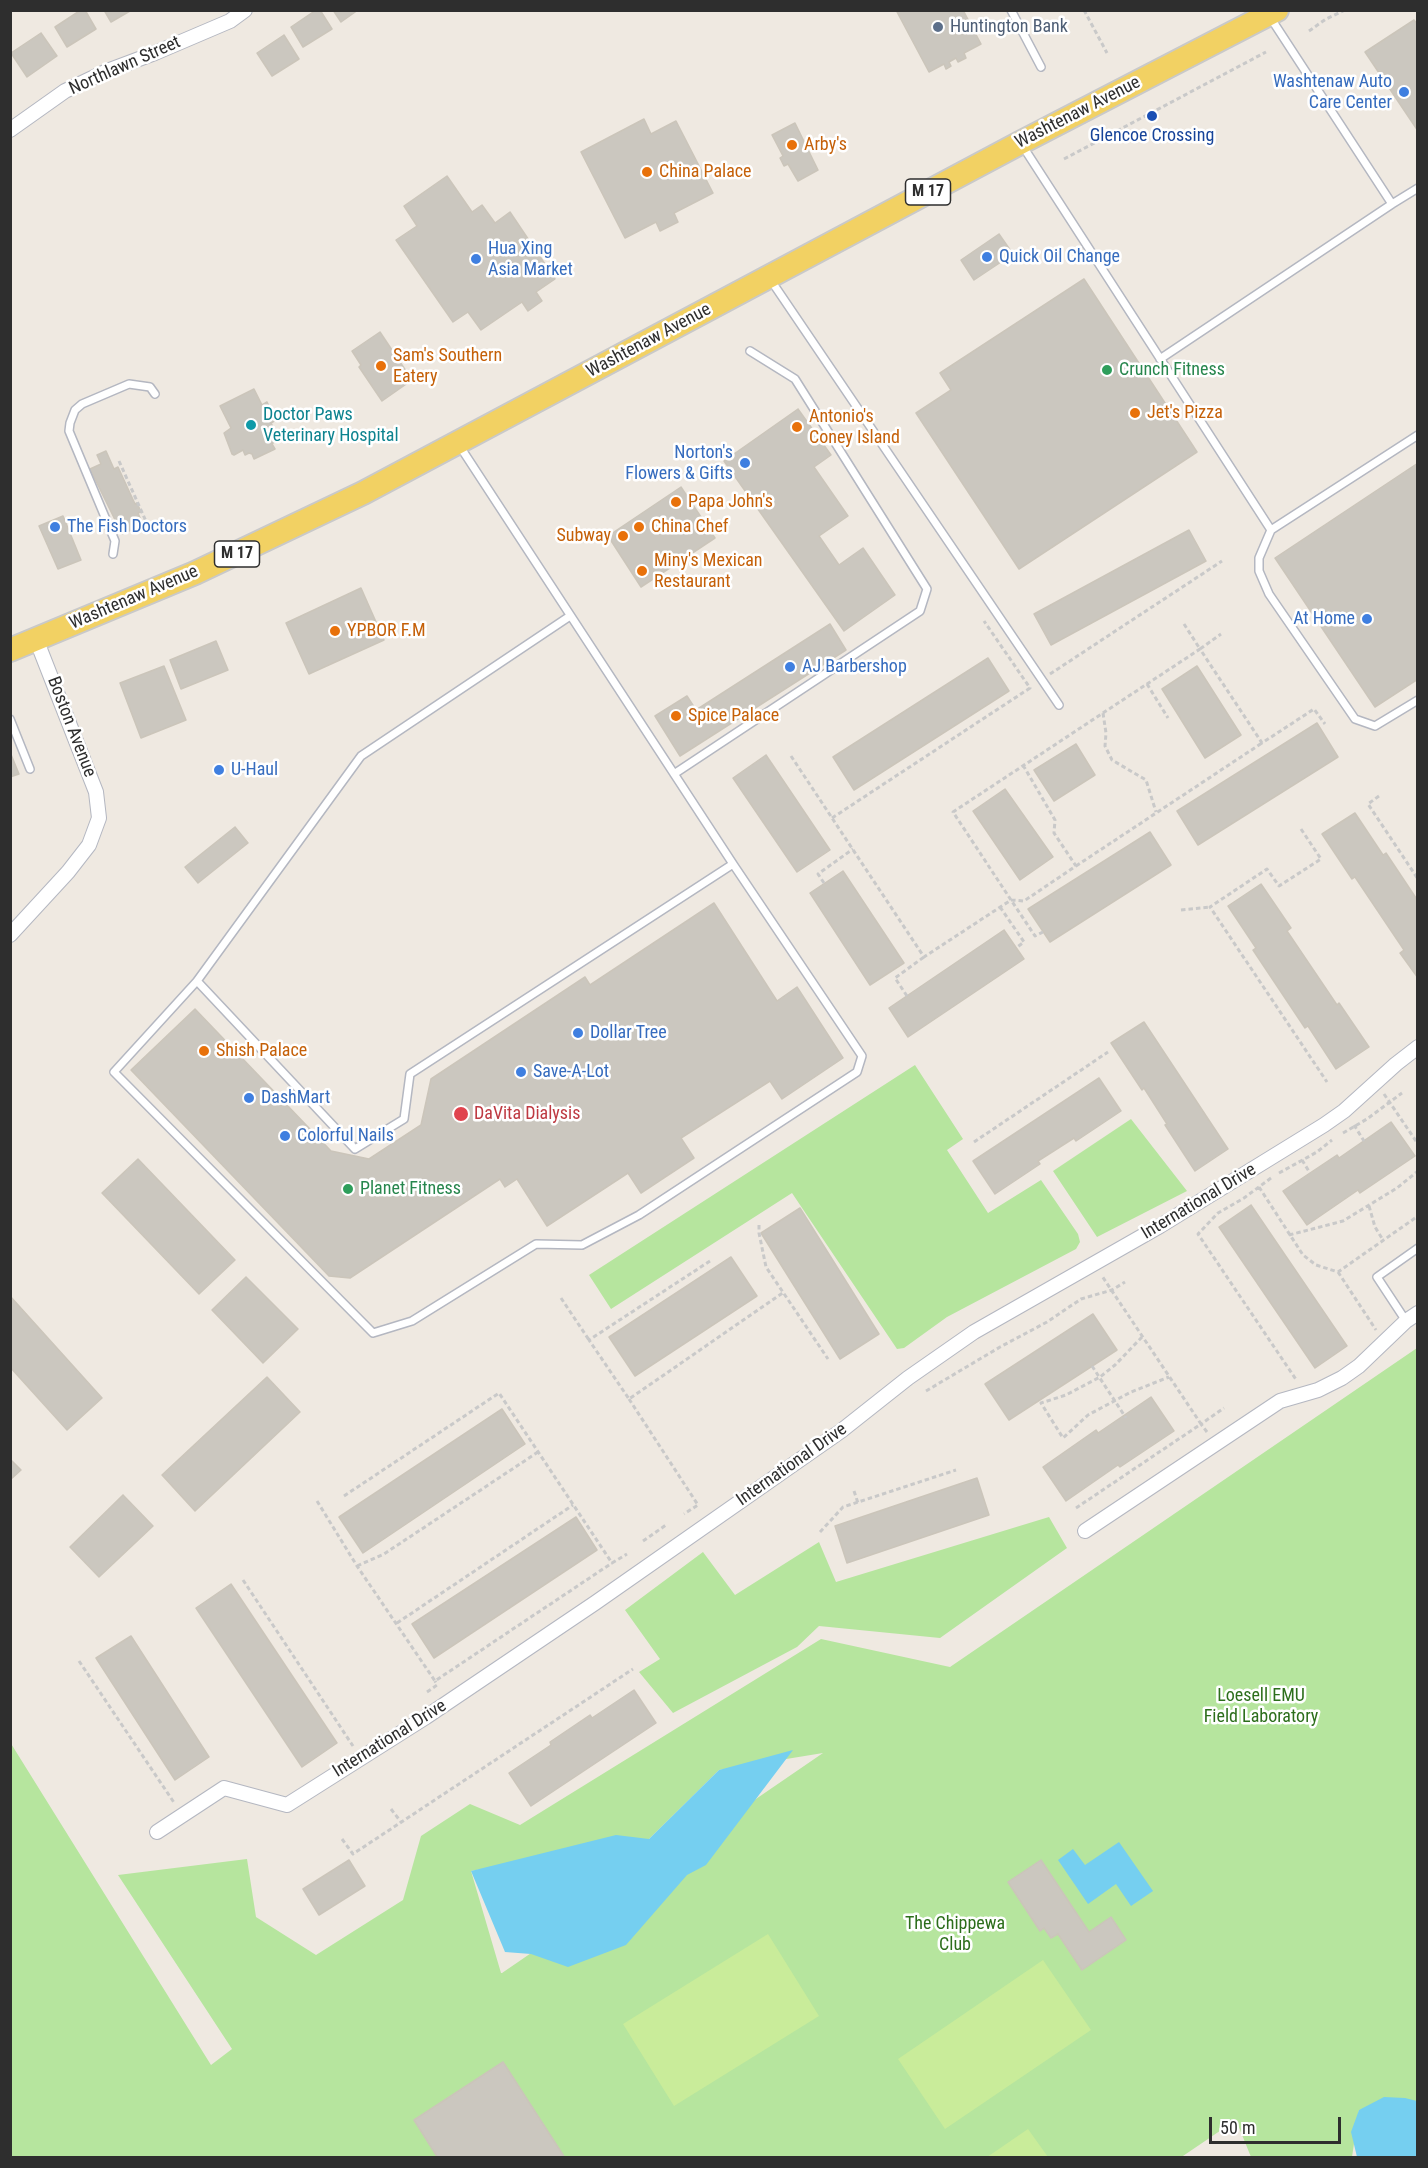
<!DOCTYPE html>
<html>
<head>
<meta charset="utf-8">
<style>
  body { margin:0 }
  #map { position:relative; width:1428px; height:2168px; overflow:hidden; background:#efe9e1; font-family:"Roboto Condensed",sans-serif }
  canvas { display:block }
  .frame { position:absolute; inset:0; border:12px solid #2e2e2e; pointer-events:none }
  .scale { position:absolute; left:1209px; top:2117px; width:132px; height:27px; box-sizing:border-box; border:3px solid #2e2e2e; border-top:0; padding-left:8px; font-size:18px; line-height:21px; white-space:nowrap; color:#2e2e2e; -webkit-text-stroke:4px #fff; paint-order:stroke }
</style>
</head>
<body>
<div id="map">
<canvas width="1428" height="2168"></canvas>
<div class="frame"></div>
<div class="scale">50 m</div>
</div>
<script>
const ctx = document.querySelector('canvas').getContext('2d');
ctx.lineJoin = 'round';
function fillPath(path, color) {
  ctx.fillStyle = color;
  ctx.fill(path, 'evenodd');
}
function poly(rows) {
  const path = new Path2D();
  for (const r of rows) {
    path.moveTo(r[0], r[1]);
    for (let i = 2; i < r.length; i += 2) path.lineTo(r[i], r[i + 1]);
  }
  return path;
}
function trace(path, color, width, dash) {
  ctx.strokeStyle = color;
  ctx.lineWidth = width;
  ctx.lineCap = dash ? 'butt' : 'round';
  ctx.setLineDash(dash || []);
  ctx.stroke(path);
}
function write(font, color, halo, rows, align = 'center') {
  ctx.font = font + ' "Roboto Condensed",sans-serif';
  ctx.lineWidth = 5;
  ctx.setLineDash([]);
  ctx.textBaseline = 'middle';
  ctx.strokeStyle = halo;
  ctx.fillStyle = color;
  for (const [text, x, y, turn = 0] of rows) {
    ctx.save();
    ctx.translate(x, y);
    ctx.rotate((+turn || 0) * Math.PI / 180);
    ctx.textAlign = isNaN(turn) ? turn : align;
    if (halo) ctx.strokeText(text, 0, 0);
    ctx.fillText(text, 0, 0);
    ctx.restore();
  }
}
const green = poly([
  [915,1065,963,1139,947,1150,988,1213,1041,1180,1078,1234,1080,1242,1076,1249,947,1317,904,1348,897,1349,792,1193,611,1309,589,1275],
  [1131,1119,1187,1191,1097,1237,1053,1171],
  [1417,1348,1417,2104,1359,2110,1352,2157,1251,2157,1236,2120,1180,2158,11,2157,10,1742,211,2065,232,2049,118,1875,247,1859,256,1917,316,1955,403,1900,421,1836,470,1804,520,1825,821,1639,950,1667],
  [823,1753,502,1973,501,1973,471,1871,649,1839,719,1770],
  [1049,1517,1067,1548,940,1638,819,1626,797,1647,673,1713,639,1672,660,1659,625,1610,703,1552,735,1595,819,1542,836,1582]
]);
const pitch = poly([
  [768,1934,819,2016,674,2106,623,2024],
  [1043,1960,1091,2030,945,2129,898,2059],
  [1028,2129,1048,2157,987,2157,993,2153]
]);
const water = poly([
  [793,1750,706,1865,687,1875,626,1945,568,1967,531,1954,505,1952,471,1871,616,1835,649,1839,719,1770],
  [1119,1842,1153,1891,1131,1906,1116,1884,1088,1904,1058,1860,1073,1849,1085,1865],
  [1384,2097,1405,2098,1417,2101,1417,2157,1357,2157,1351,2132,1359,2110]
]);
const building = poly([
  [81,10,85,10,96,29,67,47,55,27,81,10],
  [104,10,129,10,130,11,111,22,104,10],
  [316,10,320,10,332,29,303,47,291,27,316,10],
  [333,10,358,10,341,22,333,10],
  [896,10,963,10,981,44,964,53,966,58,958,62,956,58,949,62,951,66,946,69,944,64,929,72,896,10],
  [1414,20,1418,25,1418,131,1365,52,1414,20],
  [41,33,57,56,27,77,11,53,41,33],
  [284,35,299,59,272,76,257,53,284,35],
  [644,119,651,134,676,121,713,193,674,213,678,222,660,231,656,222,625,238,581,152,644,119],
  [795,123,818,170,798,181,788,164,784,166,780,158,783,156,772,135,795,123],
  [447,176,472,212,482,205,495,223,510,212,555,279,536,292,542,301,528,311,522,302,481,330,468,312,453,322,396,240,417,226,404,206,447,176],
  [999,234,1013,254,974,280,961,260,999,234],
  [1084,279,1197,452,1019,569,916,413,951,390,940,373,1084,279],
  [380,332,412,380,382,401,359,367,361,365,352,351,380,332],
  [254,389,262,405,267,402,276,420,271,423,279,438,272,444,275,449,254,459,252,454,249,453,245,455,243,450,234,455,232,454,224,433,231,428,220,406,254,389],
  [798,409,831,455,814,467,848,516,819,536,839,565,863,548,895,595,844,631,724,461,798,409],
  [106,451,114,469,118,467,135,504,137,503,141,512,138,513,143,525,122,534,90,469,101,464,97,455,106,451],
  [1418,463,1418,679,1375,707,1275,558,1418,463],
  [681,487,715,538,641,587,608,536,681,487],
  [63,516,81,560,58,569,39,526,63,516],
  [1189,530,1206,561,1051,645,1034,614,1189,530],
  [361,588,384,640,309,674,286,623,361,588],
  [830,624,846,650,680,756,655,716,687,696,696,710,830,624],
  [216,641,228,670,181,689,170,660,216,641],
  [988,658,1009,691,854,790,833,757,988,658],
  [164,666,186,720,141,738,120,683,164,666],
  [1197,666,1241,735,1205,758,1162,689,1197,666],
  [1317,723,1338,757,1198,845,1177,811,1317,723],
  [1076,744,1095,775,1054,801,1034,770,1076,744],
  [10,752,19,774,10,777,10,752],
  [766,755,830,850,797,872,733,778,766,755],
  [1005,789,1053,857,1020,880,973,811,1005,789],
  [1355,813,1383,855,1386,853,1418,901,1418,978,1400,953,1404,950,1355,877,1352,879,1322,834,1355,813],
  [235,827,248,843,198,883,185,867,235,827],
  [1150,832,1171,865,1050,942,1028,909,1150,832],
  [843,871,904,963,870,985,810,893,843,871],
  [1261,884,1291,928,1287,931,1337,1005,1339,1003,1369,1047,1336,1069,1308,1026,1305,1028,1253,950,1256,948,1228,906,1261,884],
  [714,903,777,1001,797,987,843,1058,782,1099,770,1081,681,1138,694,1158,641,1193,628,1173,547,1226,517,1179,505,1187,500,1179,350,1278,329,1276,131,1070,195,1009,331,1151,369,1159,421,1125,431,1079,585,977,590,985,714,903],
  [1004,930,1024,959,908,1037,889,1008,1004,930],
  [1144,1022,1228,1149,1195,1171,1165,1125,1167,1124,1144,1088,1142,1090,1111,1043,1144,1022],
  [1099,1078,1121,1111,1076,1141,1074,1138,1038,1161,1040,1164,995,1194,973,1161,1099,1078],
  [1391,1122,1415,1156,1360,1193,1358,1190,1307,1225,1283,1191,1337,1155,1339,1158,1391,1122],
  [138,1159,235,1260,199,1294,102,1193,138,1159],
  [1251,1205,1347,1346,1315,1368,1219,1227,1251,1205],
  [800,1208,879,1334,840,1359,761,1233,800,1208],
  [731,1257,757,1296,635,1376,609,1337,731,1257],
  [246,1277,298,1329,263,1363,212,1310,246,1277],
  [10,1296,102,1398,67,1430,10,1367,10,1296],
  [1093,1314,1117,1350,1009,1420,985,1384,1093,1314],
  [267,1377,300,1412,195,1511,162,1475,267,1377],
  [1151,1397,1174,1431,1120,1467,1118,1465,1066,1501,1043,1467,1096,1430,1098,1433,1151,1397],
  [502,1409,525,1444,363,1553,339,1517,502,1409],
  [10,1459,21,1470,10,1480,10,1459],
  [977,1478,989,1515,847,1563,835,1526,977,1478],
  [123,1495,153,1526,99,1577,70,1547,123,1495],
  [576,1517,597,1550,434,1658,412,1624,576,1517],
  [231,1584,337,1743,302,1767,196,1608,231,1584],
  [131,1636,209,1757,175,1780,96,1658,131,1636],
  [634,1690,656,1723,531,1806,509,1773,551,1745,550,1742,590,1715,592,1718,634,1690],
  [349,1860,365,1886,319,1915,303,1889,349,1860],
  [1041,1860,1089,1932,1111,1917,1126,1940,1082,1970,1058,1934,1051,1938,1044,1928,1040,1931,1008,1882,1041,1860],
  [503,2062,565,2158,438,2158,414,2120,503,2062]
]);
const path = poly([
  [1084,10,1107,53],
  [1309,31,1326,19,1345,10],
  [1064,159,1266,52],
  [119,461,149,528,165,521],
  [1184,624,1200,649,1221,634],
  [1050,674,1222,561],
  [1147,684,1168,718],
  [1103,713,1106,733,1105,746,1112,760,1146,780,1156,812],
  [791,756,924,957,1011,900,953,812,1200,649,1262,743,1314,709,1325,724],
  [1023,765,1055,820,1054,833,1076,866,1024,901,1011,900,1035,936,1043,932],
  [1379,796,1368,804,1418,879],
  [832,818,1030,688,984,621],
  [1301,829,1321,859,1279,886,1267,869,1210,907,1327,1082],
  [1076,866,1262,743],
  [824,883,818,874,853,849],
  [1000,907,1024,942,1016,948],
  [1181,910,1210,907],
  [907,996,895,978,924,957],
  [1384,1094,1418,1144],
  [1354,1125,1364,1141],
  [1343,1133,1367,1119,1402,1093],
  [974,1142,1108,1052],
  [1302,1160,1310,1173],
  [1279,1173,1317,1152,1332,1140],
  [1271,1178,1244,1198,1218,1213,1198,1234,1297,1381],
  [1259,1187,1303,1255,1316,1265,1338,1272,1418,1216],
  [1369,1206,1375,1227,1383,1240],
  [759,1225,759,1233,766,1267,828,1359],
  [1289,1235,1343,1221,1397,1188,1418,1171],
  [710,1261,589,1340,629,1399,784,1292],
  [1338,1272,1376,1330],
  [561,1298,589,1340],
  [1142,1337,1115,1365,1100,1377,1066,1395,1041,1403,1063,1438,1088,1415,1131,1392,1169,1377],
  [1092,1366,1126,1418],
  [926,1391,1000,1347,1047,1322,1081,1299,1112,1290,1125,1282],
  [629,1399,698,1505,684,1514],
  [1207,1432,1201,1424,1224,1408],
  [854,1491,858,1503],
  [344,1496,499,1393,612,1563,627,1554],
  [317,1501,357,1566,435,1681,612,1563],
  [1076,1508,1201,1424,1102,1276],
  [820,1532,843,1507,956,1470],
  [643,1541,666,1525],
  [357,1566,384,1554,538,1452],
  [243,1580,353,1746],
  [397,1623,573,1505],
  [79,1661,175,1804],
  [427,1692,437,1685,435,1681],
  [391,1809,401,1822],
  [342,1839,353,1854,633,1669]
]);
const service = poly([
  [1011,10,1041,67],
  [1270,17,1392,204,1418,188],
  [1022,145,1271,530,1418,435],
  [770,279,1059,705],
  [1160,359,1392,204],
  [459,445,733,864,410,1074,404,1119,355,1149,197,981,361,756,570,616],
  [1271,530,1259,558,1259,571,1269,594,1355,719,1375,726,1418,700],
  [113,554,115,541,69,431,70,423,75,410,82,404,129,384,150,387,155,394],
  [10,719,30,769],
  [674,774,920,611,927,589,795,379,750,351],
  [197,981,114,1072,373,1333,412,1321,536,1244,582,1245,639,1215,857,1072,862,1056,733,864],
  [1406,1321,1377,1277,1418,1248]
]);
const minor = poly([
  [10,130,65,91,107,71,155,53,230,21,245,10],
  [10,935,68,872,89,845,99,818,96,792,36,639],
  [1085,1531,1280,1401,1318,1390,1342,1378,1359,1366,1406,1321,1418,1313],
  [157,1832,224,1788,287,1805,426,1717,595,1603,841,1431,908,1378,974,1332,1160,1226,1324,1125,1344,1111,1396,1064,1418,1047]
]);
const primary = poly([
  [10,650,195,573,363,493,1020,143,1277,10]
]);
const markers = [
  [938,27,6,"#5c6f8a"],
  [1404,92,6,"#3f7fe0"],
  [1152,116,6,"#1a4fb4"],
  [792,145,6,"#e8710a"],
  [647,172,6,"#e8710a"],
  [987,257,6,"#3f7fe0"],
  [476,259,6,"#3f7fe0"],
  [381,366,6,"#e8710a"],
  [1107,370,6,"#2e9e5b"],
  [1135,413,6,"#e8710a"],
  [251,425,6,"#0f9aa8"],
  [797,427,6,"#e8710a"],
  [745,463,6,"#3f7fe0"],
  [676,502,6,"#e8710a"],
  [55,527,6,"#3f7fe0"],
  [639,527,6,"#e8710a"],
  [623,536,6,"#e8710a"],
  [642,571,6,"#e8710a"],
  [1367,619,6,"#3f7fe0"],
  [335,631,6,"#e8710a"],
  [790,667,6,"#3f7fe0"],
  [676,716,6,"#e8710a"],
  [219,770,6,"#3f7fe0"],
  [578,1033,6,"#3f7fe0"],
  [204,1051,6,"#e8710a"],
  [521,1072,6,"#3f7fe0"],
  [249,1098,6,"#3f7fe0"],
  [461,1114,8,"#e0444e"],
  [285,1136,6,"#3f7fe0"],
  [348,1189,6,"#2e9e5b"]
];
const shields = [
  [928,192,45],
  [237,554,45]
];
const shieldNames = [
  ["M 17",928,192],
  ["M 17",237,554]
];
const serviceNames = [
  ["Huntington Bank",950,27]
];
const streetNames = [
  ["Northlawn Street",125,66,-24],
  ["Washtenaw Avenue",1078,113,-27],
  ["Washtenaw Avenue",649,341,-28],
  ["Washtenaw Avenue",134,598,-23],
  ["Boston Avenue",71,727,69],
  ["International Drive",1199,1202,-31],
  ["International Drive",792,1465,-35],
  ["International Drive",390,1739,-32]
];
const shopNames = [
  ["Washtenaw Auto",1392,82,"right"],
  ["Care Center",1392,103,"right"],
  ["Hua Xing",488,249],
  ["Asia Market",488,270],
  ["Quick Oil Change",999,257],
  ["Norton's",733,453,"right"],
  ["Flowers & Gifts",733,474,"right"],
  ["The Fish Doctors",67,527],
  ["At Home",1355,619,"right"],
  ["AJ Barbershop",802,667],
  ["U-Haul",231,770],
  ["Dollar Tree",590,1033],
  ["Save-A-Lot",533,1072],
  ["DashMart",261,1098],
  ["Colorful Nails",297,1136]
];
const transitNames = [
  ["Glencoe Crossing",1152,136]
];
const foodNames = [
  ["Arby's",804,145],
  ["China Palace",659,172],
  ["Sam's Southern",393,356],
  ["Eatery",393,377],
  ["Jet's Pizza",1147,413],
  ["Antonio's",809,417],
  ["Coney Island",809,438],
  ["Papa John's",688,502],
  ["China Chef",651,527],
  ["Subway",611,536,"right"],
  ["Miny's Mexican",654,561],
  ["Restaurant",654,582],
  ["YPBOR F.M",347,631],
  ["Spice Palace",688,716],
  ["Shish Palace",216,1051]
];
const leisureNames = [
  ["Crunch Fitness",1119,370],
  ["Planet Fitness",360,1189]
];
const cultureNames = [
  ["Doctor Paws",263,415],
  ["Veterinary Hospital",263,436]
];
const healthNames = [
  ["DaVita Dialysis",474,1114]
];
const parkNames = [
  ["Loesell EMU",1261,1696],
  ["Field Laboratory",1261,1717],
  ["The Chippewa",955,1924],
  ["Club",955,1945]
];
fillPath(green, '#b6e59e');
fillPath(pitch, '#c9ec9a');
fillPath(water, '#75cff0');
fillPath(building, '#cbc7bf');
trace(building, '#cbc5ba', 1.5);
trace(service, '#b4b7c1', 10);
trace(minor, '#b4b7c1', 16);
trace(primary, '#c9c9c9', 26);
trace(path, '#c9c9c9', 3, [4.5, 3]);
trace(service, '#fff', 7);
trace(minor, '#fff', 14);
trace(primary, '#f2d163', 22);
for (const [x, y, r, color] of markers) {
  const dot = new Path2D();
  dot.arc(x, y, r, 0, 2 * Math.PI);
  ctx.fillStyle = color;
  ctx.fill(dot);
  trace(dot, '#fff', 2);
}
for (const [x, y, w] of shields) {
  const box = new Path2D();
  box.roundRect(x - w / 2, y - 13, w, 26, 4.5);
  ctx.fillStyle = '#fff';
  ctx.fill(box);
  trace(box, '#2e2e2e', 1.5);
}
write('bold 16px', '#2e2e2e', null, shieldNames);
write('18px', '#4e5e75', '#fff', serviceNames, 'left');
write('18px', '#2e2e2e', '#fff', streetNames);
write('18px', '#366cbe', '#fff', shopNames, 'left');
write('18px', '#164399', '#fff', transitNames);
write('18px', '#c56008', '#fff', foodNames, 'left');
write('18px', '#27864d', '#fff', leisureNames, 'left');
write('18px', '#0d838f', '#fff', cultureNames, 'left');
write('18px', '#be3a42', '#fff', healthNames, 'left');
write('18px', '#2c6e1b', '#fff', parkNames);
</script>
</body>
</html>
